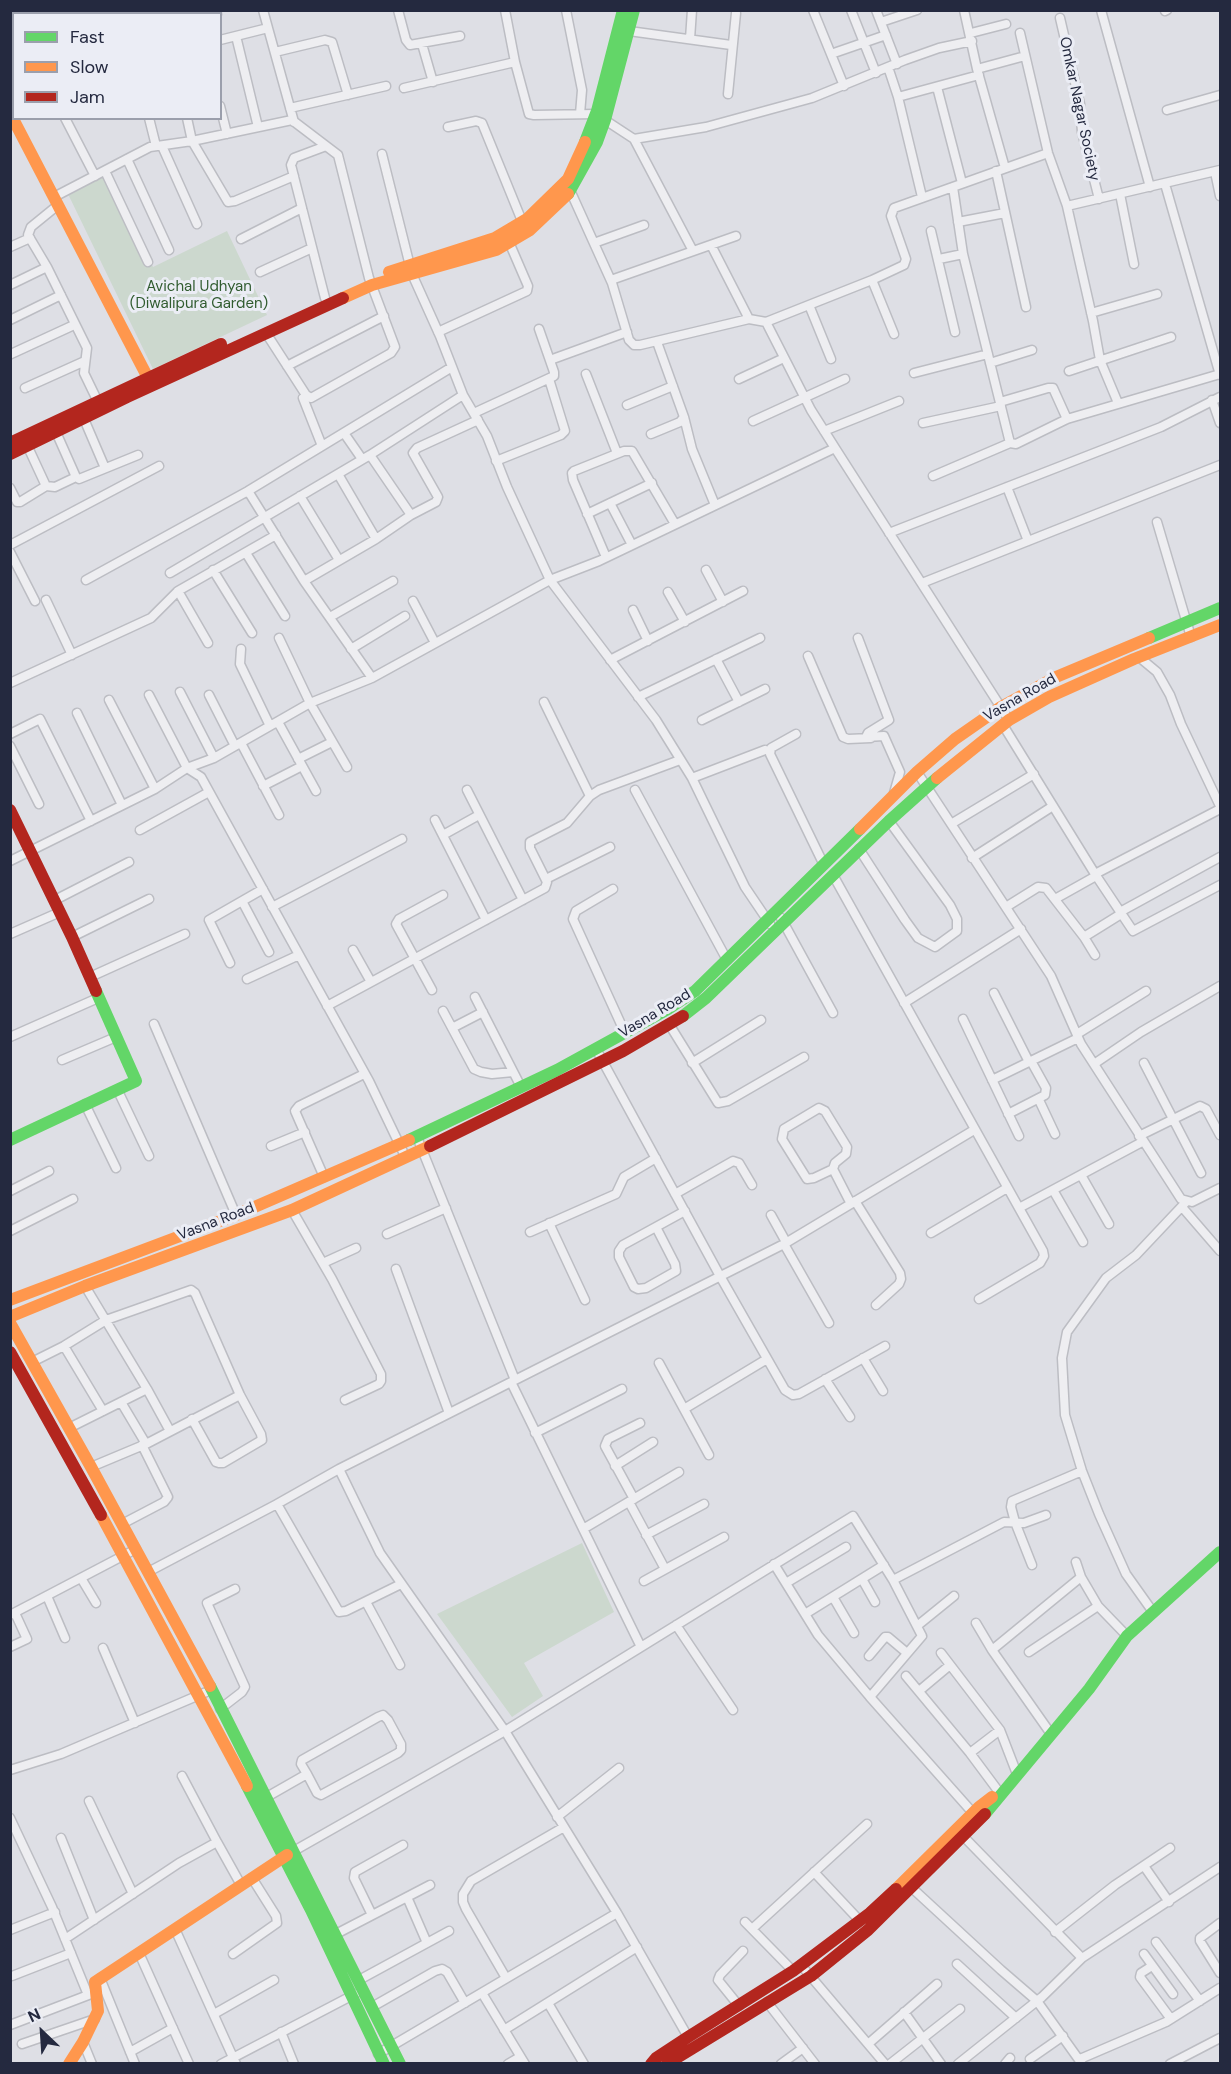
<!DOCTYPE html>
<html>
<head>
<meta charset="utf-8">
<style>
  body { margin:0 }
  #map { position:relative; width:1231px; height:2074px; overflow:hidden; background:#dedfe5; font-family:"DM Sans",sans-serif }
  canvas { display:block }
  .frame { position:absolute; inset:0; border:12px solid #24293f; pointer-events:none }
  .legend { position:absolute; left:12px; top:12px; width:210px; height:108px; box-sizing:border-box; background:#ebedf5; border:2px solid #9b9fac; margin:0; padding:8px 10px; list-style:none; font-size:18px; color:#24293f }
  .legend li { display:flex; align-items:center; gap:12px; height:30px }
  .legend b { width:30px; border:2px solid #9b9fac }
  .north { position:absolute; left:12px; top:2002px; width:60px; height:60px; -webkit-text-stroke:4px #ebedf5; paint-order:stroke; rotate:335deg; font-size:16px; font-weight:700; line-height:24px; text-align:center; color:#24293f }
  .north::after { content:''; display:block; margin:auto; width:21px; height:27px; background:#24293f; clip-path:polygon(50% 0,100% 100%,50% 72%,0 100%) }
</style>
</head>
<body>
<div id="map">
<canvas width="1231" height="2074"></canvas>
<div class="frame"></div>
<ul class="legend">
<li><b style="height:8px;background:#63d668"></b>Fast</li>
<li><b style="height:8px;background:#ff974d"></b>Slow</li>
<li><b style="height:8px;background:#b3261e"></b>Jam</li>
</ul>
<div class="north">N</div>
</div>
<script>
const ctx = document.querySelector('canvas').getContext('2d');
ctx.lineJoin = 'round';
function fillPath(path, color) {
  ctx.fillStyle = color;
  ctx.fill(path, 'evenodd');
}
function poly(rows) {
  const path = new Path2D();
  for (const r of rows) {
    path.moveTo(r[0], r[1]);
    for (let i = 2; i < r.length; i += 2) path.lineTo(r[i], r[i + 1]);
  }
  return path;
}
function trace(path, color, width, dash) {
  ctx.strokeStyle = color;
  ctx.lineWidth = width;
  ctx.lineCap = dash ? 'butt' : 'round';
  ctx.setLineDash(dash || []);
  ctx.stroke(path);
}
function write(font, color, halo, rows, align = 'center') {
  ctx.font = font + ' "DM Sans",sans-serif';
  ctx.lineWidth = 6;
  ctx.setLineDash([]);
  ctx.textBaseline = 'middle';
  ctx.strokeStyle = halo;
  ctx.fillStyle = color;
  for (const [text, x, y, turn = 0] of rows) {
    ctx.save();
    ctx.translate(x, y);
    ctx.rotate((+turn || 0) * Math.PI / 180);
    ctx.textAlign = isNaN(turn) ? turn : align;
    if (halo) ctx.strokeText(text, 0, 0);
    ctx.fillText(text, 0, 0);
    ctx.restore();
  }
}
const green = poly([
  [108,175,153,267,227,231,267,315,153,369,68,194],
  [582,1543,614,1612,524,1663,543,1696,512,1717,437,1614]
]);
const street = poly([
  [177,10,178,14],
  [216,10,217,14],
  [263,10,294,122],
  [398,10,406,40,410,45,460,36],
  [505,10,515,62,529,114,534,115,596,114],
  [566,10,582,90,580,114],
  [813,10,844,86],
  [851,10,876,73],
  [876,10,897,64],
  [964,10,977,69,1005,168],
  [1101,10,1150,187],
  [1165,11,1167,10],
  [10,15,19,10],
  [1060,18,1080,104,1082,132,1099,199],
  [881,22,917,10],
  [629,31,731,45],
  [971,33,1006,24],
  [1020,33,1048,153,1067,206,1220,170],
  [236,36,258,127],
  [690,39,692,10],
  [220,40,268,28],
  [422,44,433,82],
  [275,52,325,40,332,42,348,95],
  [831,54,886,35],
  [888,67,898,97,922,197],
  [977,69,1025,56],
  [937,87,962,183],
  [404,88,515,62],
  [728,94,736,13],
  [898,97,979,75],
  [220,106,227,134],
  [290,108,386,86],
  [1167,110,1220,95],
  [65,118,95,176],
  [149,118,156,146],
  [187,118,192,141,228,202,235,201,294,176],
  [605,120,634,139,706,127,812,98,905,60,939,48,972,41],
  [448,127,476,121,482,123,524,226],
  [634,139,693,251],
  [162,146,197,224],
  [382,154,412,274,440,336,463,395,487,436,507,487,550,580,656,720,692,778,745,887,770,924],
  [127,159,169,250],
  [105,171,148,262],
  [996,171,1026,307],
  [1215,172,1220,196],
  [1165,184,1220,375],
  [953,187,963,254,1010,443,1016,444,1067,419,1220,374],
  [569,188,612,283,629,340,634,345,640,345,749,319,766,322,811,410,835,448],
  [1120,194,1134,264],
  [54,197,150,147,192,141,292,120,338,155,369,278,395,347,391,353,311,398,306,395,266,333],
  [58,205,31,227,28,235,47,267,87,348,84,373,100,406],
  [1067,206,1093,321,1100,360,1118,403],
  [958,222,1005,213],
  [931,231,955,332],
  [241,239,302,208],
  [594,243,644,225],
  [711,245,749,319],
  [10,247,30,238],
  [939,259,963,254],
  [260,272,312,248],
  [611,280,736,236],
  [872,280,894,334],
  [10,285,47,267],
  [325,298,291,165,294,158,326,146],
  [809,305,831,359],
  [1091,313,1157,294],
  [10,320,61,295],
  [766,322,872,280,904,265,906,259,891,216,894,208,1048,153],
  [438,332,527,291,528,286,509,242],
  [11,354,74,325],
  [550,360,627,332],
  [990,363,1032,350],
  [287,366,384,316],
  [1069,371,1171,337],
  [914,373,988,354],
  [586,374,617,453],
  [739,379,784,358],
  [25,388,85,361],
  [303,398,322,446],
  [1212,400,1220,423],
  [1000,402,1048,388,1053,388,1067,419],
  [627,405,673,386],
  [474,413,554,376,554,372,539,329],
  [684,417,692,449,715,505],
  [84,419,105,468],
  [753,421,845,379],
  [923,423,1001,406],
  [824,431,899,401],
  [344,433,362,459],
  [651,434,680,422,684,417,657,342],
  [27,445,46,486],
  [370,455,411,515],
  [496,461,561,435,565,431,549,379],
  [338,474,376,539],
  [933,476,1010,443],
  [76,477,79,479,138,455],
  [1007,487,1028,541],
  [10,488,17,502,20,502,46,486,55,487,76,477,56,432],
  [248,491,304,581,372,678],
  [300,496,339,560],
  [610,503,632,545],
  [587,514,652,483],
  [1157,522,1191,637],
  [889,533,1161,427,1220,397],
  [10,545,159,466],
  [10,552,35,601],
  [246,553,285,616],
  [606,557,573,480,572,473,574,471,624,451,632,451,675,524],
  [213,570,252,633],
  [706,570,723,602],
  [170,573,370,455,463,395],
  [86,580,248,491,452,367],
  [304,581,376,539,411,515,436,502,438,497,413,453,417,448,478,420],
  [922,583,1220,465],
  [178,591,208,643],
  [668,592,685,622],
  [46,600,72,655],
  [413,601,435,643],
  [633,610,648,641],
  [330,617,393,581],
  [279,638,310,703,347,767],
  [858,638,889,720,868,733,866,737,884,736,900,772,894,793],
  [241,649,240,664,270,726],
  [351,649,405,616],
  [808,656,843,737,848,739,871,738],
  [1139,657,1157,672,1170,695,1181,724,1220,806],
  [716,659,739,702],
  [610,660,743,591],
  [10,683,151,618,178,591,276,535],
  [180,692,214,758],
  [149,695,187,768,201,777,287,933,369,1081,405,1156],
  [209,695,235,746],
  [638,697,760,638],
  [109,700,155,789],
  [544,702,590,796],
  [77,713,122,805],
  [702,720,765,689],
  [278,722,316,791],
  [1003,725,1095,874,1133,931,1220,885],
  [10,734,40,719,91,821],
  [796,734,771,748,770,754,823,863],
  [241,743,279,815],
  [10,746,39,804],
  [298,759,332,742],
  [917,772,1051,976,1081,1044,1181,1199,1192,1202,1220,1188],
  [692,778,765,750],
  [263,786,302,766],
  [467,790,523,900],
  [635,790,727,960],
  [435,820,486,920],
  [951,824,1034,774],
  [140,830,209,792],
  [443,835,479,815],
  [859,849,905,920,918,938,935,947,957,931,957,919,950,905,889,821],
  [972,858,1053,806],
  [10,861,155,789,187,768,214,758,310,703,372,678,550,580,599,561,835,448,1009,720],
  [1095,874,1220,809],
  [833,875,1043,1251,1044,1256,1040,1263,979,1299],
  [546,879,610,847],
  [613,889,576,911,573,919,625,1033],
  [1055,899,1096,876],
  [55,900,129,862],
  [242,901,269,952],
  [272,907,402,839],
  [1006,907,1038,887,1046,888,1084,937,1095,955],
  [1120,912,1220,857],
  [781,918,833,1013],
  [10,934,60,912],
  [72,937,149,899],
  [1084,937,1121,914],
  [353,950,371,982],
  [230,963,209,920,263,889],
  [90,977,185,934],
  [247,979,299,955],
  [432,990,396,924,399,919,443,895],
  [994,993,1029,1062],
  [475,997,521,1087],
  [904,1003,1021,929],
  [327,1006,545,888,547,882,530,848,530,842,567,823,590,796,599,790,680,760],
  [443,1011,474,1069,481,1072,492,1074,513,1072],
  [963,1019,1019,1136],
  [154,1024,236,1215],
  [669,1024,718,1103,728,1101,804,1057],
  [452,1028,483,1012],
  [1077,1034,1146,991],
  [10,1037,98,998],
  [596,1049,720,1276,785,1390,793,1395,799,1394,885,1346],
  [62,1060,116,1037],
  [692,1063,761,1020],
  [1144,1063,1201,1173],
  [1094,1064,1141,1032,1220,986],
  [992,1080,1078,1038],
  [118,1091,149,1156],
  [1039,1100,1055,1134],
  [85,1104,116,1168],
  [1008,1114,1045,1095,1046,1088,1031,1061],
  [1139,1136,1200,1106,1206,1109,1220,1135],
  [417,1137,515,1380],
  [271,1146,305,1132],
  [833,1169,814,1178,807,1179,782,1139,784,1129,819,1108,825,1111,847,1147,846,1154,835,1163,833,1169,851,1204],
  [1081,1175,1109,1224],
  [324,1177,295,1111,299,1106,364,1074],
  [1053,1190,1083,1242],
  [10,1191,49,1171],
  [675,1194,733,1161,739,1163,752,1185],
  [855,1201,900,1273,901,1279,899,1284,876,1305],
  [1182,1207,1220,1251],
  [1019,1208,1142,1142],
  [292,1210,332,1279,381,1374,381,1381,379,1384,345,1400],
  [771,1215,786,1242],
  [549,1223,585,1300],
  [656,1227,675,1264,676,1271,646,1288,638,1289,634,1287,619,1257,619,1251,623,1245,685,1211],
  [10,1231,73,1199],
  [530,1232,616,1194,624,1177,656,1158],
  [931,1233,1007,1188],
  [387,1234,446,1208],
  [784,1244,829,1323],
  [323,1263,356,1248],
  [396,1269,449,1413],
  [85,1286,147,1389,170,1431],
  [64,1346,103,1411],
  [863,1358,883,1391],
  [32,1362,64,1346,106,1320,191,1290,195,1293,240,1395,261,1434,262,1440,223,1463,219,1463,216,1462,192,1419],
  [659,1363,709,1455],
  [825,1379,850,1417],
  [511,1382,641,1647],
  [121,1402,146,1444],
  [684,1409,767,1359],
  [69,1428,147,1389],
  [535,1433,622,1389],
  [615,1466,653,1442],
  [91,1467,146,1444,240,1395],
  [339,1469,380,1553,505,1731,617,1913,688,2037],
  [634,1499,605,1446,608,1439,640,1423],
  [629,1502,665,1569],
  [122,1524,164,1502,168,1497,142,1445],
  [583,1529,679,1472],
  [646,1535,704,1504],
  [1076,1562,1081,1577,1098,1606,1127,1636],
  [774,1564,818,1635,870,1697,973,1813],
  [1032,1565,1015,1522,1011,1507,1012,1501,1082,1471],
  [148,1572,277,1504],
  [81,1578,96,1603],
  [862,1579,875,1602],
  [893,1580,1004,1522,1024,1523,1046,1515],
  [644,1581,724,1537],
  [786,1583,846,1547],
  [401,1584,346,1611,339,1612,277,1504,339,1469,784,1244,974,1130],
  [47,1596,65,1638],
  [833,1597,854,1633],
  [366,1602,400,1665],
  [1153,1612,1126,1574,1099,1514,1082,1471,1065,1415,1062,1358,1067,1332,1106,1278,1136,1255,1186,1202],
  [805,1614,884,1565],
  [10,1615,136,1549],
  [976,1623,992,1650,1051,1734],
  [676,1625,733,1710],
  [917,1626,954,1596],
  [10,1647,27,1639,15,1613],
  [103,1648,135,1723],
  [992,1650,1081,1577],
  [1029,1652,1098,1606],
  [941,1653,1000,1730,1017,1774],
  [869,1656,885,1637,888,1637,907,1653],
  [906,1676,970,1753,999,1792],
  [919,1691,950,1665],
  [220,1709,242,1692,245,1687,207,1603,235,1589],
  [970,1753,1000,1730],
  [10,1770,61,1754,211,1690],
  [182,1776,217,1842],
  [265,1798,307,1774,301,1764,302,1760,378,1717,383,1715,388,1720,401,1744,401,1750,398,1753,321,1795,317,1793,307,1774],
  [89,1801,133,1894],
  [557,1817,619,1768],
  [10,1818,52,1907,88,1995],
  [963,1836,1082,1958],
  [61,1838,94,1920],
  [292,1852,505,1731,853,1516,893,1580,922,1636,870,1697],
  [1144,1866,1169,1902],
  [814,1872,860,1921],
  [912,1888,1001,1970,1037,2001,1082,2064],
  [407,1897,427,1943],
  [372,1915,354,1878,355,1872,403,1845],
  [745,1922,793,1971],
  [1220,1923,1200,1938,1200,1941,1220,1973],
  [175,1929,236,2064],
  [752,1929,867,1824],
  [10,1930,55,1912],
  [1055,1932,1115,1885,1170,1848],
  [336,1934,430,1885],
  [65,1939,179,1863,217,1842,241,1885],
  [1156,1942,1200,2001],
  [139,1953,189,2064],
  [233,1954,277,1923,276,1916,252,1878],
  [1144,1954,1173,1994],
  [957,1964,1016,2018],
  [801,1965,885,2064],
  [1152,1966,1141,1973,1140,1977,1171,2019],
  [12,1976,71,1953],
  [100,1978,135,2064],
  [506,1978,466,1909,463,1902,463,1894,471,1881,564,1827],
  [359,1980,449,1931],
  [482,1993,525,2064],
  [767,2002,815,2064],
  [548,2003,584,2064],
  [739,2006,718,1980,720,1975,743,1951],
  [372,2007,435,1971,442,1969,447,1972,465,2003],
  [904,2012,941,2064],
  [214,2014,274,1980],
  [10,2025,91,1994],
  [504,2030,637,1947],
  [281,2032,294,2064],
  [83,2042,92,2064],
  [22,2044,95,2019],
  [868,2044,937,1984],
  [130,2052,173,2028],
  [378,2054,617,1913],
  [1030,2059,1063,2036],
  [1080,2059,1166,2022,1220,1988],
  [221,2064,355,1994],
  [508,2064,520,2057],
  [781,2064,803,2048],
  [890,2064,960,2009],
  [958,2064,1042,1997,1082,1958,1220,1867],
  [1005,2064,1010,2058],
  [1170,2064,1220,2038]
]);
const fast = poly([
  [585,142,597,111,623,10],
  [568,194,597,142,605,120,634,10],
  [1149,638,1220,608],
  [683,1016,706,998,889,821,937,778],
  [10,1140,136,1081,96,991],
  [409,1140,557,1070,668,1009,695,991,860,829],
  [210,1686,400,2064],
  [247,1786,311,1910,384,2064],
  [985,1814,1089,1689,1127,1636,1220,1552]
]);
const slow = poly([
  [10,113,148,378],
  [389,272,495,238,527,219,568,179,585,142],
  [343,298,372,285,496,250,530,230,568,194],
  [937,778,1009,720,1049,697,1134,659,1220,625],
  [860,829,917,772,955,739,1001,707,1056,677,1149,638],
  [10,1300,236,1215,409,1140],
  [12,1316,85,1286,292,1210,430,1146],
  [10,1323,91,1467,210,1686],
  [101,1515,247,1786],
  [896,1889,979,1807,992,1797],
  [69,2064,83,2042,98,2011,95,1982,287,1855]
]);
const jam = poly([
  [10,443,221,344],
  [10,454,127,397,343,298],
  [10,810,72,937,96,991],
  [430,1146,623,1051,683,1016],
  [10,1352,101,1515],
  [651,2064,656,2058,688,2037,793,1971,870,1913,896,1889],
  [667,2064,811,1976,868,1930,985,1814]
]);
const streetNames = [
  ["Omkar Nagar Society",1079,109,78],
  ["Vasna Road",1020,698,-30],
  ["Vasna Road",655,1014,-31],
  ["Vasna Road",216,1222,-21]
];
const parkNames = [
  ["Avichal Udhyan",199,287],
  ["(Diwalipura Garden)",199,304]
];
fillPath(green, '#ccd8ce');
trace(street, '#bcbdc3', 11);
trace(street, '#eeeef1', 8);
trace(fast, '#63d668', 12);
trace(slow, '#ff974d', 12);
trace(jam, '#b3261e', 12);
write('15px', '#24293f', '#ebedf5', streetNames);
write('15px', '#315c30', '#ebedf5', parkNames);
</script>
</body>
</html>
